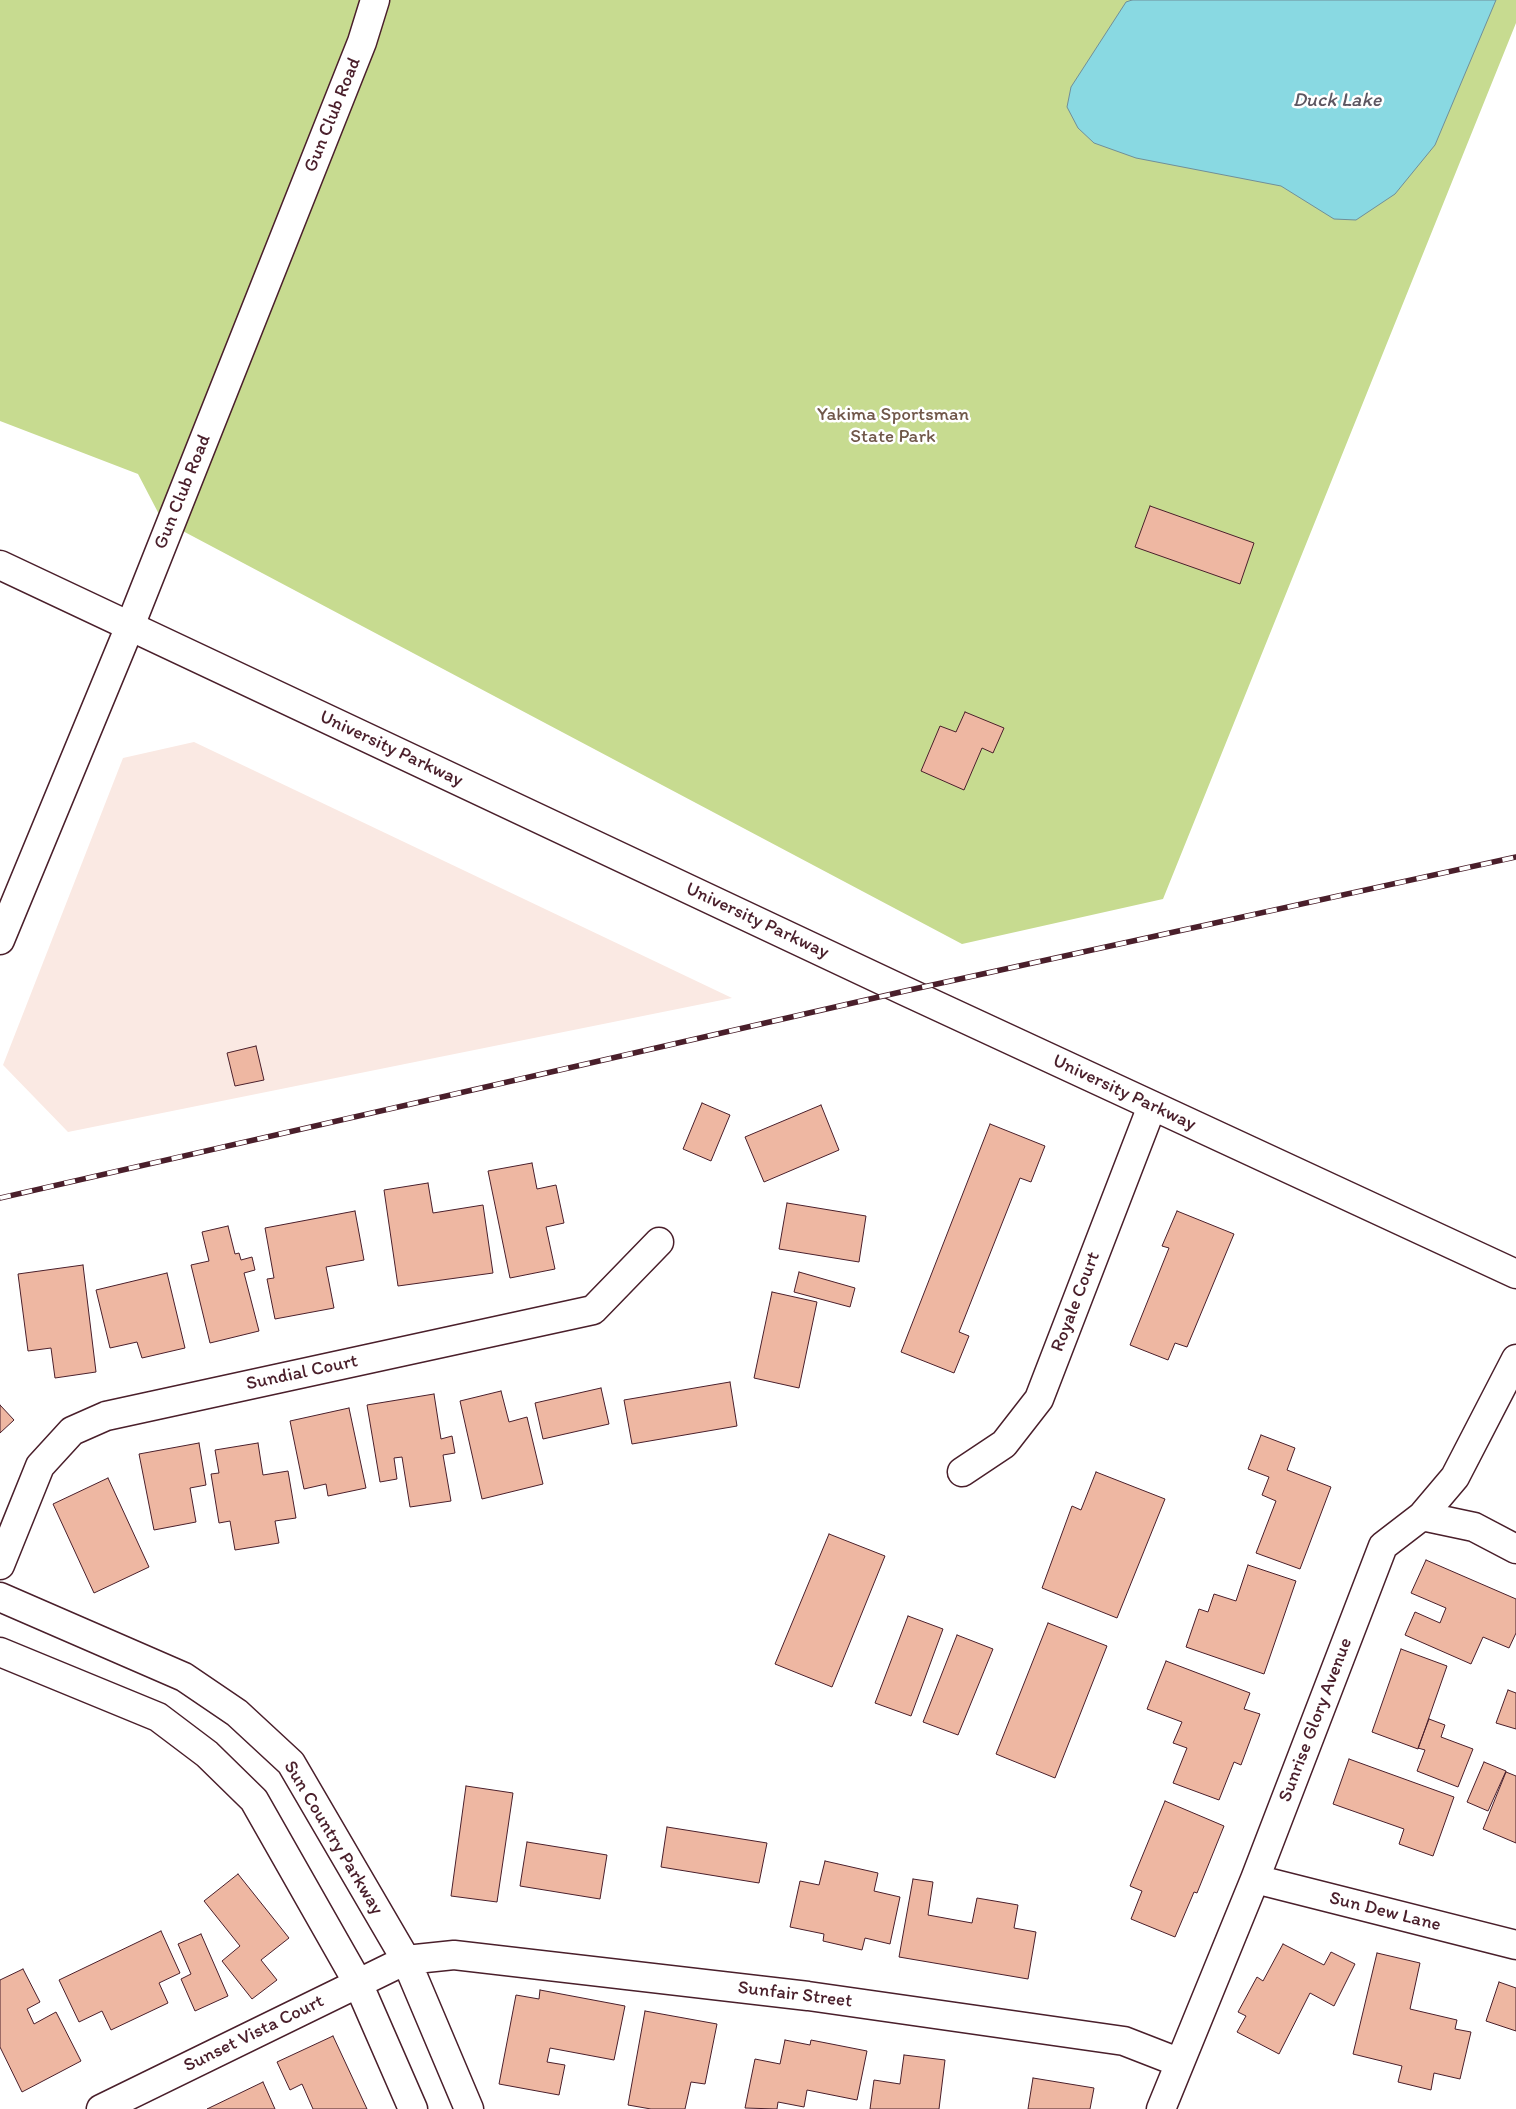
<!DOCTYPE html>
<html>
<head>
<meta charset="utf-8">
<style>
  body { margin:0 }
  canvas { display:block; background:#fff }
</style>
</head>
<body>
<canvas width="1516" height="2109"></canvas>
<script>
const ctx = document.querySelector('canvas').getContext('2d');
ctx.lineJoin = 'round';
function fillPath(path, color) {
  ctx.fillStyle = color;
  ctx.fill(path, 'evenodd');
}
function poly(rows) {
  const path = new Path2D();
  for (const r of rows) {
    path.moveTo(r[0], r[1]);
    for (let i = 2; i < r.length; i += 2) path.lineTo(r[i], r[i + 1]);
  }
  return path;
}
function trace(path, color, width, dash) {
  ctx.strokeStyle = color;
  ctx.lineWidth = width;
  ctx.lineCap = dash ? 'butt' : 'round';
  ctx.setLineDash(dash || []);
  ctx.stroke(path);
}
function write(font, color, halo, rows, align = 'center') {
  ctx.font = font + ' Itim,sans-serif';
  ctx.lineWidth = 5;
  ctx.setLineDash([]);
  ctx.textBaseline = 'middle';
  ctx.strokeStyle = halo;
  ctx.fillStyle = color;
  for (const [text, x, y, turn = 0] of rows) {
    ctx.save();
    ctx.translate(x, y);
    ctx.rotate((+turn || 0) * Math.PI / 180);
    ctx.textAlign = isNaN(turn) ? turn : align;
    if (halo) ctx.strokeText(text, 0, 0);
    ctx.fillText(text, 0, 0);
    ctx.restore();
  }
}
const built = poly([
  [194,742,732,998,68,1132,3,1065,123,758]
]);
const green = poly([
  [0,0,1516,0,1516,23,1163,899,962,944,162,520,138,474,0,421]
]);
const water = poly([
  [1132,0,1496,0,1435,145,1395,194,1356,220,1334,219,1281,186,1136,158,1094,143,1078,128,1067,107,1071,87,1126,2,1132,0]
]);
const building = poly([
  [1150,506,1254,543,1240,584,1135,547,1150,506],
  [965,712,1004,728,993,753,982,748,964,790,921,771,940,726,956,732,965,712],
  [256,1046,264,1080,235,1086,227,1053,256,1046],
  [702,1103,730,1115,711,1161,683,1149,702,1103],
  [821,1105,839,1150,764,1182,745,1137,821,1105],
  [990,1124,1045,1146,1031,1182,1020,1178,959,1332,969,1336,954,1373,901,1352,990,1124],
  [532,1163,537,1189,556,1185,564,1223,546,1227,555,1269,510,1278,488,1171,532,1163],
  [428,1183,433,1213,483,1205,493,1273,398,1286,384,1190,428,1183],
  [787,1203,866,1216,859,1262,779,1249,787,1203],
  [355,1211,364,1260,326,1267,334,1308,275,1319,267,1279,274,1278,265,1228,355,1211],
  [1177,1211,1234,1234,1187,1347,1175,1343,1168,1360,1130,1345,1169,1248,1162,1246,1177,1211],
  [228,1226,235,1254,239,1253,241,1260,252,1257,255,1270,244,1273,259,1331,210,1343,191,1265,209,1261,202,1232,228,1226],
  [83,1265,96,1372,55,1378,51,1348,28,1351,18,1274,83,1265],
  [799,1272,855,1288,850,1307,794,1292,799,1272],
  [167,1273,185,1348,142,1358,137,1342,110,1348,96,1290,167,1273],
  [772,1292,817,1302,799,1388,754,1378,772,1292],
  [730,1382,737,1426,632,1444,624,1400,730,1382],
  [601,1388,609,1424,543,1439,535,1403,601,1388],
  [501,1391,509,1422,527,1417,543,1484,482,1499,460,1401,501,1391],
  [434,1394,441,1439,452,1436,455,1453,443,1455,451,1501,410,1507,402,1457,394,1458,397,1479,380,1482,367,1405,434,1394],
  [0,1405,14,1420,0,1433,0,1405],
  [349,1408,366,1488,328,1496,326,1484,304,1489,290,1421,349,1408],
  [1261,1435,1295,1448,1287,1470,1331,1487,1300,1569,1256,1553,1276,1501,1262,1495,1269,1477,1248,1469,1261,1435],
  [199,1443,206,1485,190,1488,196,1522,154,1530,139,1454,199,1443],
  [258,1443,263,1475,288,1471,296,1518,275,1521,279,1543,235,1550,230,1521,219,1523,211,1474,219,1473,215,1450,258,1443],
  [1096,1472,1165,1499,1117,1618,1042,1588,1072,1506,1081,1510,1096,1472],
  [108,1478,149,1567,94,1593,53,1504,108,1478],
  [829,1534,885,1556,832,1687,775,1664,829,1534],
  [1426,1560,1516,1599,1516,1633,1509,1648,1483,1637,1471,1664,1405,1635,1415,1612,1440,1623,1446,1608,1411,1593,1426,1560],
  [1248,1565,1296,1581,1264,1674,1186,1647,1199,1609,1208,1612,1214,1594,1236,1601,1248,1565],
  [908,1616,943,1629,911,1716,875,1703,908,1616],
  [1048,1623,1107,1646,1055,1778,996,1754,1048,1623],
  [957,1635,993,1649,958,1735,923,1722,957,1635],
  [1401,1649,1447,1666,1418,1749,1372,1732,1401,1649],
  [1166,1661,1250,1693,1244,1709,1260,1714,1241,1765,1234,1762,1219,1800,1173,1783,1187,1748,1173,1743,1182,1722,1147,1709,1166,1661],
  [1508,1690,1516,1693,1516,1729,1496,1723,1508,1690],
  [1429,1719,1445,1725,1441,1737,1473,1749,1458,1787,1417,1771,1425,1750,1418,1748,1429,1719],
  [1349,1759,1454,1797,1433,1856,1399,1844,1404,1829,1333,1804,1349,1759],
  [1484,1762,1506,1771,1488,1811,1467,1802,1484,1762],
  [1506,1772,1516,1776,1516,1843,1483,1829,1506,1772],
  [466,1786,513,1793,497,1902,451,1896,466,1786],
  [1165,1801,1224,1826,1197,1893,1194,1892,1175,1937,1131,1919,1142,1891,1130,1886,1165,1801],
  [667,1827,767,1843,759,1883,661,1867,667,1827],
  [527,1842,607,1855,600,1899,520,1886,527,1842],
  [825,1861,878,1873,874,1891,900,1897,890,1944,865,1938,862,1950,823,1941,824,1934,790,1927,800,1881,819,1885,825,1861],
  [238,1874,289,1938,261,1960,277,1980,252,1999,222,1961,240,1946,204,1901,238,1874],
  [913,1879,933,1882,928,1915,972,1923,977,1898,1018,1905,1014,1928,1036,1932,1028,1979,899,1957,913,1879],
  [161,1931,180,1973,159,1983,168,2003,111,2030,102,2011,79,2022,59,1980,161,1931],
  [201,1934,228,1996,195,2011,181,1979,191,1974,178,1944,201,1934],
  [1283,1944,1324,1965,1331,1952,1355,1964,1334,2006,1310,1993,1279,2054,1237,2032,1246,2016,1238,2012,1257,1977,1263,1981,1283,1944],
  [1377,1953,1420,1963,1410,2009,1457,2020,1455,2029,1471,2032,1460,2079,1434,2073,1431,2090,1398,2082,1402,2066,1353,2054,1377,1953],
  [23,1969,40,2002,27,2009,34,2024,56,2012,81,2061,22,2092,0,2047,0,1980,23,1969],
  [1499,1982,1516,1988,1516,2031,1486,2021,1499,1982],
  [540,1990,625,2006,614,2060,550,2048,547,2062,565,2065,559,2095,499,2084,516,1995,539,1999,540,1990],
  [645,2011,717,2024,705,2084,691,2082,685,2109,651,2109,628,2105,645,2011],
  [333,2036,367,2109,313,2109,302,2084,290,2090,277,2062,333,2036],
  [785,2040,810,2045,811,2040,867,2051,857,2100,807,2090,804,2107,778,2102,777,2109,745,2108,755,2059,780,2064,785,2040],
  [904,2055,945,2060,939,2109,870,2109,874,2080,900,2084,904,2055],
  [1033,2078,1094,2088,1090,2109,1028,2109,1033,2078],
  [263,2082,275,2109,207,2109,263,2082]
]);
const minor = poly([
  [0,940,130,626,362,42,375,0],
  [962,1472,1004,1444,1039,1399,1152,1106],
  [1422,1516,1474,1527,1516,1549],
  [0,1565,40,1466,72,1431,106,1416,593,1310,659,1242],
  [0,1597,184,1677,237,1713,291,1763,406,1960,469,2109],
  [0,1652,158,1717,207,1754,254,1800,358,1983,413,2109],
  [1255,1879,1516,1945],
  [101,2109,406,1960,454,1955,808,1996,1124,2041,1178,2062],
  [1161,2109,1255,1879,1383,1546,1422,1516,1455,1477,1516,1359]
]);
const major = poly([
  [0,565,905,991,1516,1274]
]);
const rail = poly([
  [0,1198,905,991,1516,857]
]);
const streetNames = [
  ["Gun Club Road",333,115,-68],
  ["Gun Club Road",183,492,-68],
  ["University Parkway",391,749,25],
  ["University Parkway",757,921,25],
  ["University Parkway",1124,1093,25],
  ["Royale Court",1076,1302,-69],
  ["Sundial Court",302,1373,-12],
  ["Sunrise Glory Avenue",1316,1720,-69],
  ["Sun Country Parkway",333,1838,59],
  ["Sun Dew Lane",1385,1912,14],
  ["Sunfair Street",795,1995,7],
  ["Sunset Vista Court",254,2034,-26]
];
const parkNames = [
  ["Yakima Sportsman",893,415],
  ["State Park",893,437]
];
const waterNames = [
  ["Duck Lake",1337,101]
];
fillPath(built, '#fae9e3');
fillPath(green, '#c7db90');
fillPath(water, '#89d9e2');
trace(water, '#708f99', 1);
fillPath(building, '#eeb7a2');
trace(building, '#4a1f2b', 1);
trace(minor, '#4a1f2b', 31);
trace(major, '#4a1f2b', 31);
trace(minor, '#fff', 28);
trace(major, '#fff', 28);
trace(rail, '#4a1f2b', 5.5);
trace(rail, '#fff', 4, [11]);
write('19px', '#4a1f2b', '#fff', streetNames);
write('19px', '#705749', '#fff', parkNames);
write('italic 20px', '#5d5762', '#fff', waterNames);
</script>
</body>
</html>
